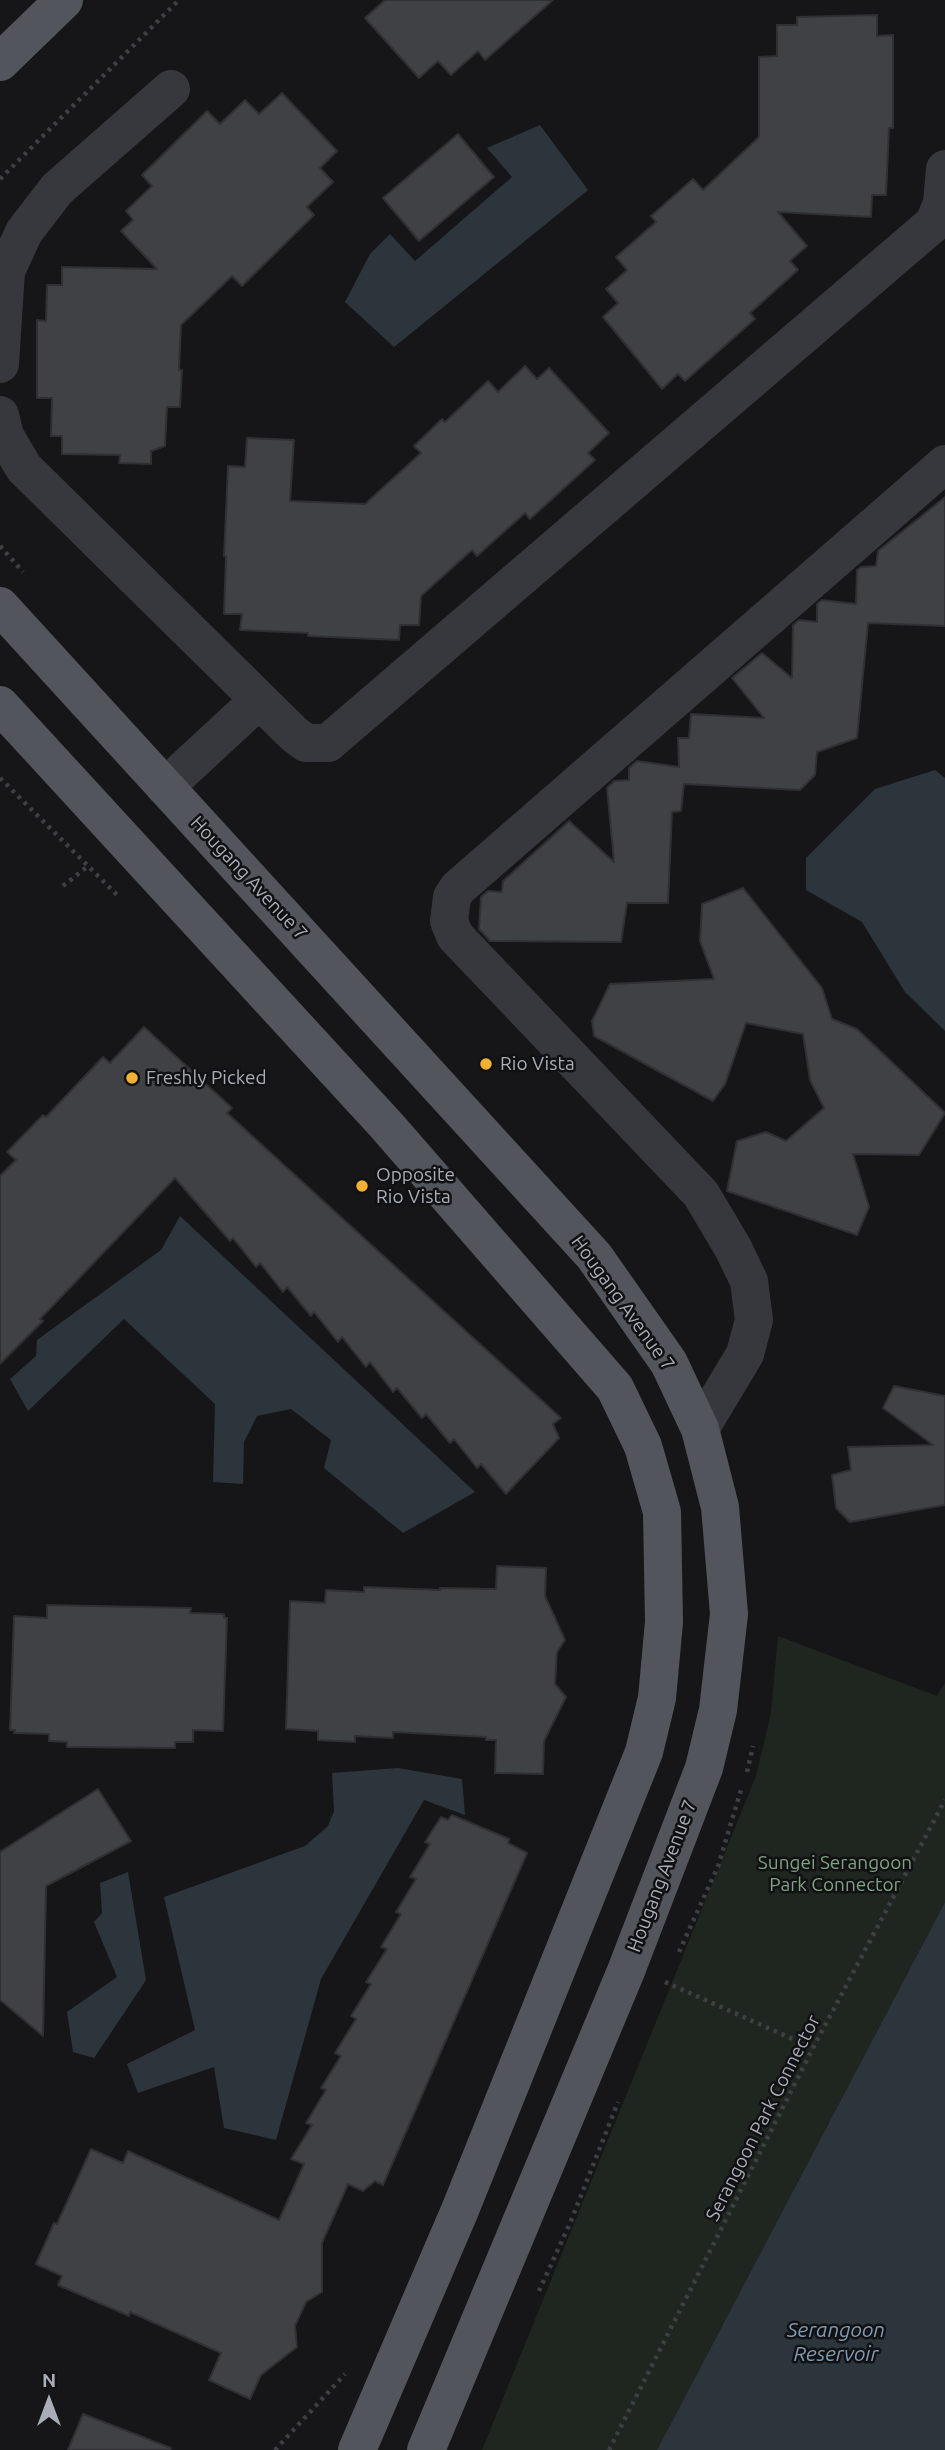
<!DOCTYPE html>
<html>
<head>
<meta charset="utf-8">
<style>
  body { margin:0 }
  #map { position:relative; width:945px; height:2450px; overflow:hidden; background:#161618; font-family:Ubuntu,sans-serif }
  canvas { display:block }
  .north { position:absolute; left:14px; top:2366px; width:70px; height:70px; -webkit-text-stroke:5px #111113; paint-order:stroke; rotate:0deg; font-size:19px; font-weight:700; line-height:28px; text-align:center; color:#a8adb8 }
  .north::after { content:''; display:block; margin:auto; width:24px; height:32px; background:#a8adb8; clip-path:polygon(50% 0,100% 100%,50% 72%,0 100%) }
</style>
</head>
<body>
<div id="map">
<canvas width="945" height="2450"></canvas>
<div class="north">N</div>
</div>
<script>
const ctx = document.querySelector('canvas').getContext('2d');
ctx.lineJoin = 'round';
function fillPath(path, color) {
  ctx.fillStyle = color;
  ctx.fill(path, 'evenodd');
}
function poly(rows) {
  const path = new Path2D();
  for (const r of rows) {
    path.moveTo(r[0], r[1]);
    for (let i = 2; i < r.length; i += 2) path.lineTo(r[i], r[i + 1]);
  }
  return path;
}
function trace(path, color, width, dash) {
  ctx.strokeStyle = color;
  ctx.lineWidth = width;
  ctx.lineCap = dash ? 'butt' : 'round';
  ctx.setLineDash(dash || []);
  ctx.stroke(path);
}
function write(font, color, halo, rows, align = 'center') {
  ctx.font = font + ' Ubuntu,sans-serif';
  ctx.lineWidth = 5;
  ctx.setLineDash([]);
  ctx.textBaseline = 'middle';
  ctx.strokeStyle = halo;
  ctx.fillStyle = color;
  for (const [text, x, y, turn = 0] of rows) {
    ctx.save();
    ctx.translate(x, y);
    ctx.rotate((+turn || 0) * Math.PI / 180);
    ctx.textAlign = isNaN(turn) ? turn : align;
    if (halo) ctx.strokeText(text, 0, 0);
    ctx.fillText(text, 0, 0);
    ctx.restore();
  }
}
const green = poly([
  [778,1636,937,1696,945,1683,945,1902,657,2450,482,2450,756,1776,771,1713]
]);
const water = poly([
  [540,125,588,190,394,347,345,302,370,254,390,234,415,261,512,177,487,148],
  [935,770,945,778,945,1031,905,992,862,922,806,890,806,858,875,789],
  [180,1216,475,1492,403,1533,324,1468,331,1440,291,1409,257,1416,244,1442,243,1484,213,1482,215,1404,124,1319,28,1411,10,1379,36,1356,37,1340,161,1250],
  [398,1768,462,1779,465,1815,424,1800,321,1979,276,2140,224,2128,214,2067,138,2093,127,2064,195,2030,164,1897,305,1846,328,1826,334,1811,332,1773],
  [128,1872,146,1980,94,2058,73,2052,67,2012,117,1977,94,1922,102,1913,100,1883],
  [945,1902,945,2450,657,2450,740,2292]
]);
const building = poly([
  [385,0,553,0,485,60,478,51,451,75,438,61,419,78,365,18,385,0],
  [877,15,877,36,893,35,893,128,889,128,886,195,872,195,871,217,778,212,807,246,790,261,798,270,750,313,755,319,685,381,678,374,662,389,603,317,618,303,606,289,627,270,616,257,656,222,651,216,693,179,703,190,759,137,759,57,777,56,777,25,797,25,797,17,877,15],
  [282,93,337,151,320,168,333,182,307,207,314,215,242,286,232,276,181,325,179,370,182,370,180,407,167,407,165,446,151,451,151,464,119,463,120,455,62,454,62,436,51,436,52,398,37,398,37,320,46,321,47,285,62,285,62,267,157,269,121,231,133,220,126,211,152,186,142,175,207,111,220,124,245,100,259,114,282,93],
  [458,134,494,177,419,241,383,198,458,134],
  [525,366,537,379,549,368,609,433,588,453,595,460,530,519,525,513,477,556,472,550,421,596,419,625,400,625,399,640,308,636,308,633,240,630,242,614,224,614,226,556,224,556,228,466,245,467,247,438,294,440,290,501,365,504,421,453,414,446,442,419,445,422,488,381,498,392,525,366],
  [945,497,945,626,868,623,857,738,817,752,815,775,800,790,684,784,681,811,672,812,668,903,627,903,621,942,490,941,479,929,481,897,488,891,502,892,503,881,569,821,614,862,607,788,614,781,629,780,629,768,637,761,679,767,678,738,689,738,691,714,764,718,732,678,762,653,792,678,793,625,799,620,817,622,817,604,822,600,856,604,857,570,861,567,876,566,878,551,945,497],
  [743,888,822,988,832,1019,857,1029,945,1113,919,1155,853,1154,869,1207,857,1235,727,1191,737,1141,766,1132,786,1141,824,1108,810,1080,803,1034,746,1023,725,1084,713,1101,594,1036,592,1021,610,984,714,979,700,941,702,904,743,888],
  [144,1027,232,1108,227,1113,561,1418,553,1424,559,1438,506,1494,481,1464,477,1468,454,1439,450,1443,426,1414,422,1418,397,1388,393,1392,370,1362,366,1367,342,1337,338,1342,314,1312,311,1316,287,1287,283,1292,260,1263,256,1267,233,1238,230,1241,175,1178,40,1319,43,1321,0,1364,0,1176,16,1160,7,1152,43,1115,46,1117,103,1057,110,1063,144,1027],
  [894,1386,945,1396,945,1505,850,1522,836,1508,832,1475,851,1470,848,1447,933,1445,883,1408,894,1386],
  [497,1566,546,1568,545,1596,565,1640,557,1652,555,1684,566,1697,544,1741,543,1774,495,1773,496,1740,486,1740,486,1737,393,1732,393,1738,355,1736,355,1742,318,1740,318,1731,286,1729,290,1601,325,1603,326,1590,364,1592,364,1587,440,1590,440,1588,496,1589,497,1566],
  [47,1605,191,1608,190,1613,224,1614,224,1618,227,1618,223,1731,193,1730,193,1742,175,1742,175,1748,67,1747,67,1742,49,1741,49,1734,14,1733,15,1730,10,1730,14,1616,47,1618,47,1605],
  [98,1789,131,1841,46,1886,43,2036,0,2000,0,1852,98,1789],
  [452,1815,509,1839,508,1843,527,1853,383,2185,375,2181,363,2191,348,2184,322,2243,322,2292,306,2302,295,2326,297,2347,261,2375,250,2399,209,2380,221,2353,130,2312,129,2316,58,2285,62,2276,36,2264,54,2223,57,2224,91,2149,123,2163,128,2151,279,2220,304,2164,291,2159,312,2125,306,2123,326,2090,321,2088,341,2056,335,2053,356,2019,351,2016,371,1984,366,1982,387,1949,381,1947,401,1914,396,1912,416,1879,410,1877,430,1844,425,1842,441,1817,448,1820,452,1815],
  [83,2414,171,2448,170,2450,68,2450,83,2414]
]);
const path = poly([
  [0,179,179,0],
  [0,546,23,572],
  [0,778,118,896],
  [63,886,88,866],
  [747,1772,753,1746],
  [679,1952,718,1866,741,1790],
  [665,1982,813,2048],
  [539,2291,571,2221,618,2102],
  [275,2450,345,2374],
  [609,2450,813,2048,945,1800]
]);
const minor = poly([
  [0,364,6,271,24,232,57,189,171,89],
  [0,415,5,436,24,468,294,734,306,743,328,743,934,223,942,203,945,169],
  [165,787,259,700],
  [700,1429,745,1354,754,1320,749,1281,733,1248,701,1194,455,936,449,921,452,897,458,888,945,464]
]);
const major = poly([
  [0,62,64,0],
  [0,606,594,1256,669,1363,700,1429,720,1507,729,1614,718,1710,704,1768,626,1971,426,2450],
  [0,705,387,1126,615,1388,643,1446,662,1512,664,1622,657,1698,644,1752,460,2210,357,2450]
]);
const markers = [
  [486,1064,7,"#f2b134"],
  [132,1078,7,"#f2b134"],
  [362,1186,7,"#f2b134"]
];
const streetNames = [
  ["Hougang Avenue 7",249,878,47],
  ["Hougang Avenue 7",623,1303,54],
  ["Hougang Avenue 7",662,1876,-69],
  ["Serangoon Park Connector",763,2118,-63]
];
const poiNames = [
  ["Rio Vista",500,1064],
  ["Freshly Picked",146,1078],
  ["Opposite",376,1175],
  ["Rio Vista",376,1197]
];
const parkNames = [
  ["Sungei Serangoon",835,1863],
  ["Park Connector",835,1885]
];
const waterNames = [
  ["Serangoon",836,2330],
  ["Reservoir",836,2354]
];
fillPath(green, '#1e261f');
fillPath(water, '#2c353c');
fillPath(building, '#404145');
trace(building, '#303034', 2);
trace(path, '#3d3f44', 4.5, [3.5, 5]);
trace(minor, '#37383d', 38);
trace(major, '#53555c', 38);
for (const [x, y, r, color] of markers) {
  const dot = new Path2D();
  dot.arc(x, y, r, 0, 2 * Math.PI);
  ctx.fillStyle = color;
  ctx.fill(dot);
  trace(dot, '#111113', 2.5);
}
write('19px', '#a8adb8', '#111113', streetNames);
write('19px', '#a8adb8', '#111113', poiNames, 'left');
write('19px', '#7fa381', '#111113', parkNames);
write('italic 21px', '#7f9bb3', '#111113', waterNames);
</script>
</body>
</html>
